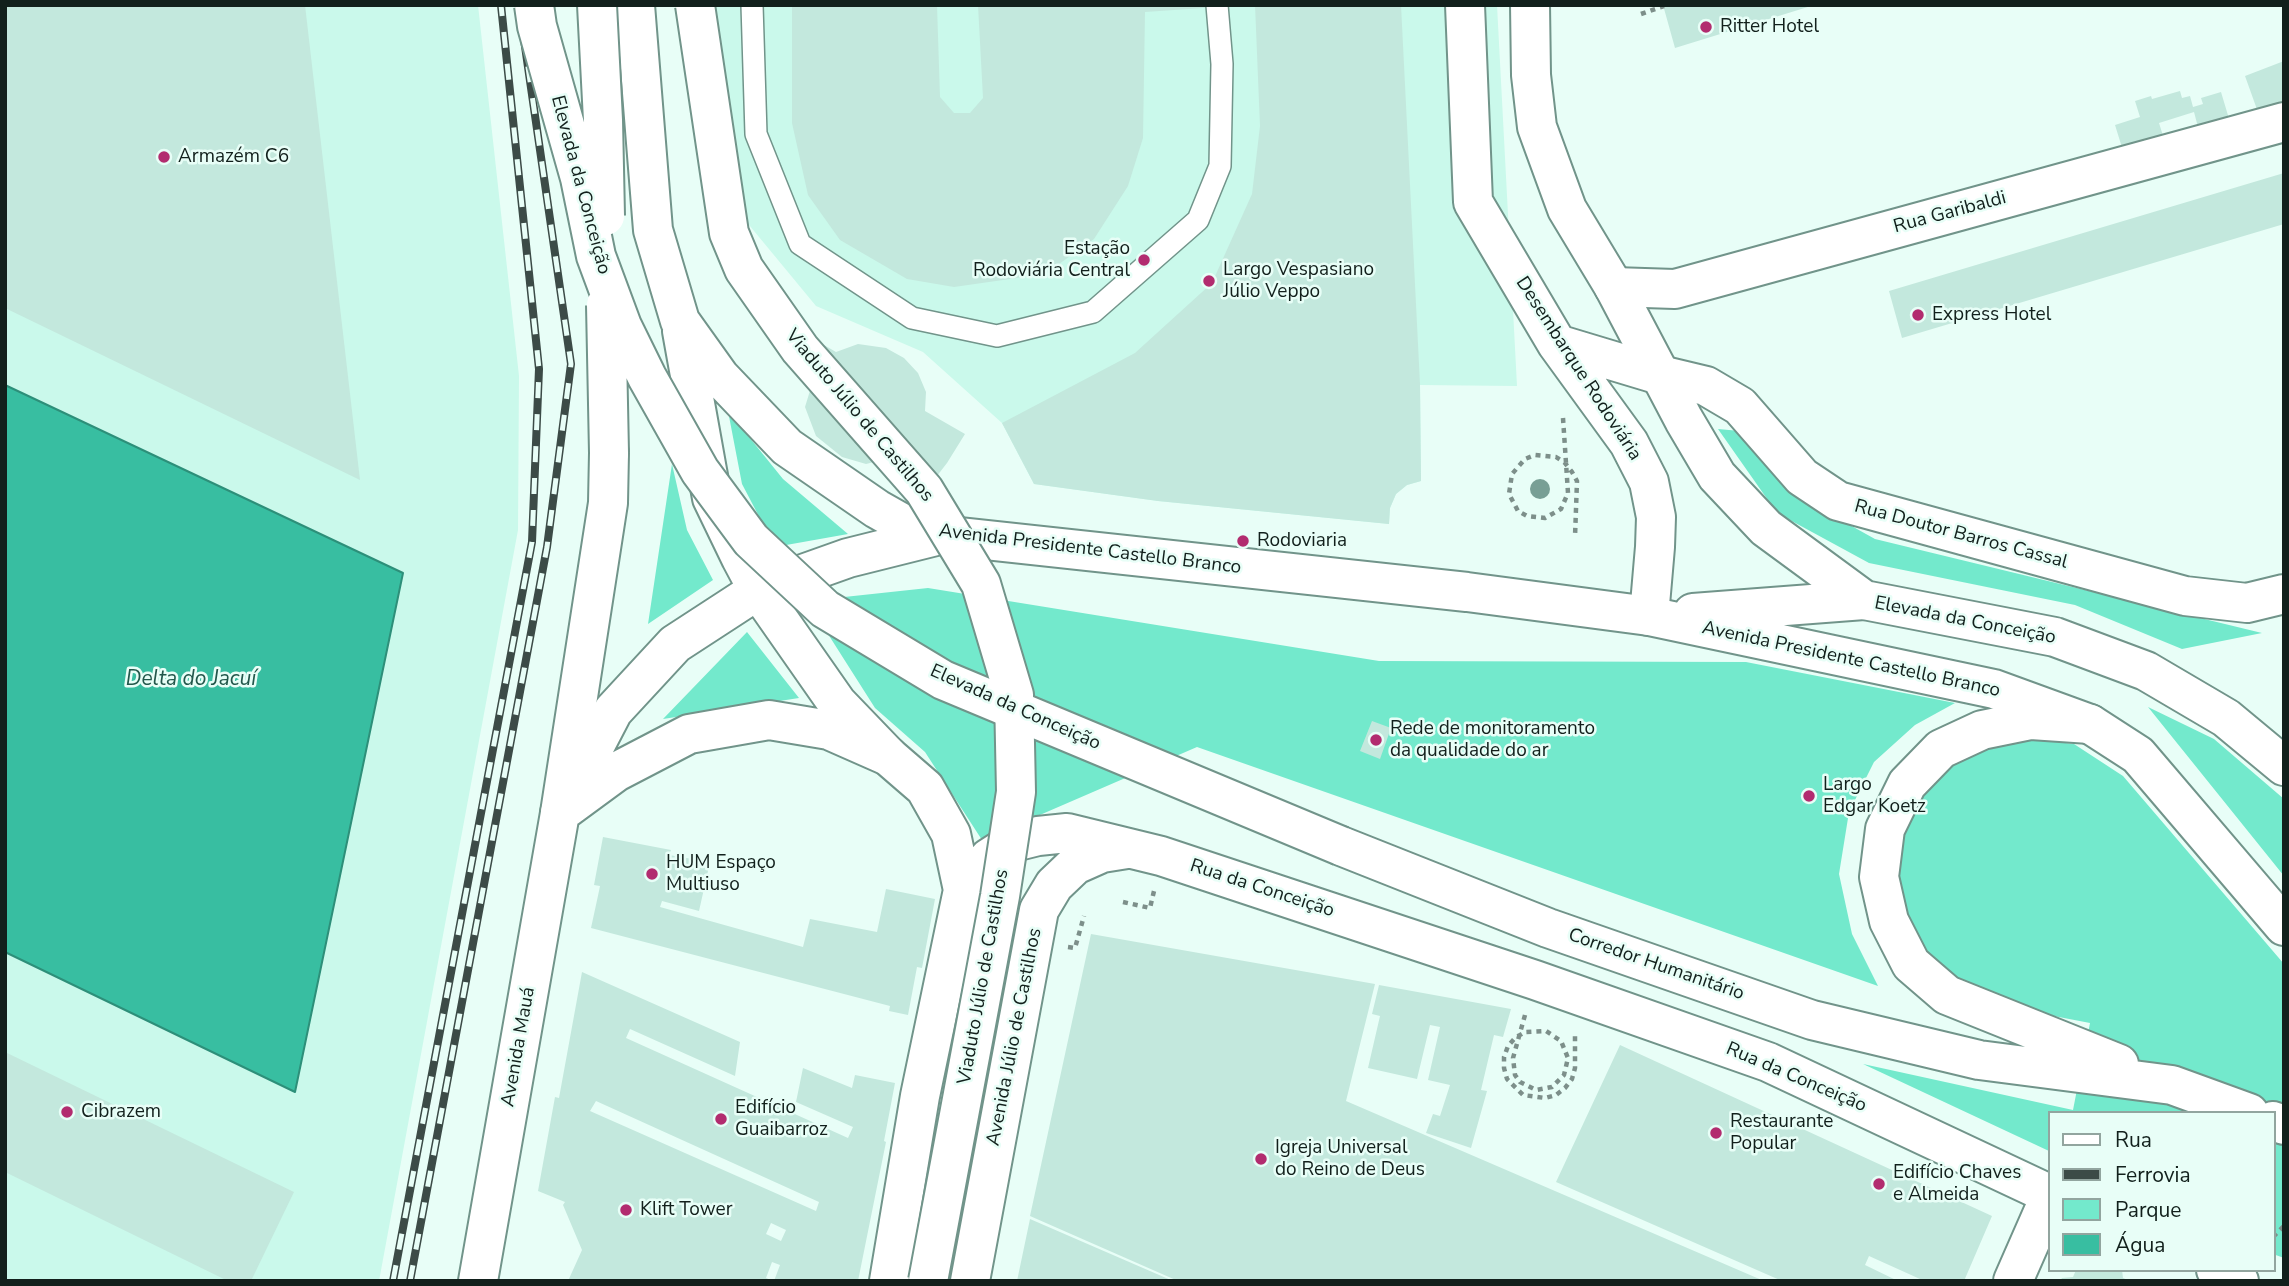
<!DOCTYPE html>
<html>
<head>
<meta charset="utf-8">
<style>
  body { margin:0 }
  #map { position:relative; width:2289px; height:1286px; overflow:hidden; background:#e8fef7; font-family:"Nunito Sans",sans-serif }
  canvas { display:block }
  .frame { position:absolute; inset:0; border:7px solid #12201c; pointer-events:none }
  .legend { position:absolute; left:2048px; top:1111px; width:228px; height:161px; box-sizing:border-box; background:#e8fef7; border:2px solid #92a59f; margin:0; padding:9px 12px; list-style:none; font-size:21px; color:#12201c }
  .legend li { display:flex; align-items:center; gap:14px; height:35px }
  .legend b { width:35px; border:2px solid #92a59f }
</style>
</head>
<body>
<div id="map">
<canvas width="2289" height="1286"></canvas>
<div class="frame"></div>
<ul class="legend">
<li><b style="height:9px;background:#fff"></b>Rua</li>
<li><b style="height:9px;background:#3c4b47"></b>Ferrovia</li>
<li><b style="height:19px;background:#73e9cc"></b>Parque</li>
<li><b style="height:19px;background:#38bea1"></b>Água</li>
</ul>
</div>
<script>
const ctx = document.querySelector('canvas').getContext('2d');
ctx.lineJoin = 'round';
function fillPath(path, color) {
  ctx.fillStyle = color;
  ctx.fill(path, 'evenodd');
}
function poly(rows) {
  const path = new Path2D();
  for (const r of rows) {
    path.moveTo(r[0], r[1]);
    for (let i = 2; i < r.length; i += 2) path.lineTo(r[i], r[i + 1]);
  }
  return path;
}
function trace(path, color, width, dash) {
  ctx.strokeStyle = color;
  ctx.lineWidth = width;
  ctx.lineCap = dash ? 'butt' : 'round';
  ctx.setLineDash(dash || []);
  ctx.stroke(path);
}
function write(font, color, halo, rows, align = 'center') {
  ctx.font = font + ' "Nunito Sans",sans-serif';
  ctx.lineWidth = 5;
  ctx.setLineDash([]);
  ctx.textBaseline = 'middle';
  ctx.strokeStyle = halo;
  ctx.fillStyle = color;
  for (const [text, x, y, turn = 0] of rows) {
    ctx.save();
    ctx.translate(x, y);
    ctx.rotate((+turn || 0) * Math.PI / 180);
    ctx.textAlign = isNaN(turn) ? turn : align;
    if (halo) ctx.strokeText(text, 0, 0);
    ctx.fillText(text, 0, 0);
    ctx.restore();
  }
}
const built = poly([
  [5,5,478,5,519,376,518,530,379,1281,5,1281,5,952,295,1091,403,574,5,385],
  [711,5,1497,5,1517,386,1420,385,1421,481,1407,485,1396,494,1390,508,1389,524,1158,501,1034,484,1002,423,923,352,816,306,740,214]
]);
const green = poly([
  [728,411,783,479,848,534,775,547,742,484],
  [1718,429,1740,431,1794,494,1875,539,2262,633,2182,649,2075,605,1869,563,1777,513],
  [672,464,687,530,713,580,648,624],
  [928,588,1379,661,1746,662,1955,703,1915,725,1874,762,1849,812,1839,874,1852,934,1878,986,1197,747,982,840,925,752,875,708,807,601],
  [747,632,799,698,663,719],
  [2148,707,2214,739,2284,799,2284,876],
  [2032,739,2074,744,2123,776,2284,964,2284,1258,2273,1254,2273,1113,2049,1113,2049,1151,1863,1064,2073,1110,2090,1023,2007,1007,1956,983,1924,954,1905,913,1897,874,1903,830,1923,791,1953,763,1994,746]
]);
const water = poly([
  [5,385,403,573,295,1092,5,952,5,385]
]);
const building = poly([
  [5,5,305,5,360,480,5,308],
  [792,5,937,5,940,97,954,113,970,113,983,98,978,5,1218,5,1218,7,1145,12,1143,138,1128,186,1094,239,1045,274,954,287,907,279,840,240,808,195,792,123],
  [1255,5,1401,5,1420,384,1421,481,1407,485,1396,494,1390,508,1389,524,1158,501,1034,484,1002,423,1135,353,1212,283,1252,194,1260,126],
  [1663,5,1811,5,1811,6,1675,48],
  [2284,61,2284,106,2259,115,2245,76],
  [2180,91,2182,98,2190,96,2193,107,2203,104,2201,98,2221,92,2230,122,2199,131,2194,112,2159,123,2165,142,2124,154,2115,125,2140,117,2135,101,2151,96,2152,99],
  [2284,173,2284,224,1902,338,1889,291],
  [858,344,886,348,904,358,918,373,926,392,925,411,965,434,947,463,930,485,894,457,866,464,842,457,816,436,805,407,824,345,836,352],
  [1372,721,1391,728,1380,759,1360,751],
  [603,837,671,850,669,855,710,862,699,911,662,901,660,907,803,947,810,919,877,932,886,889,935,899,922,968,917,967,908,1015,889,1011,890,1006,591,928,599,891,600,886,594,885],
  [1091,934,1375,984,1346,1101,1764,1281,1178,1281,1030,1216],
  [582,972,740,1042,735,1076,630,1029,626,1038,848,1138,853,1127,796,1102,803,1068,852,1088,855,1075,895,1083,884,1141,886,1142,858,1281,774,1281,780,1265,772,1262,766,1278,773,1281,568,1281,582,1250,563,1205,565,1202,538,1191,555,1097,559,1098],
  [596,1101,819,1202,816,1211,590,1111],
  [771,1223,786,1230,781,1241,766,1234],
  [1379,985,1511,1009,1503,1037,1494,1035,1481,1090,1487,1091,1471,1148,1426,1133,1433,1114,1440,1116,1450,1085,1428,1080,1440,1027,1430,1025,1417,1079,1368,1068,1380,1016,1372,1014],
  [1620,1045,1992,1216,1964,1281,1919,1281,1920,1279,1869,1256,1865,1265,1898,1281,1782,1281,1556,1182],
  [5,1052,294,1192,251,1281,228,1281,5,1172],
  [1030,1219,1173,1281,1017,1281],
  [2076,1270,2122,1270,2123,1278,2130,1281,2060,1281,2062,1278,2073,1277]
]);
const path = poly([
  [1641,14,1664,6],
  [1563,418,1568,493,1561,509,1545,518,1527,516,1518,511,1509,494,1512,474,1525,459,1535,455,1556,457,1565,463,1572,472,1577,481,1575,537],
  [1123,902,1150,908,1154,891],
  [1068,947,1075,948,1084,916],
  [1525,1015,1513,1058,1515,1075,1520,1082,1536,1090,1552,1087,1564,1075,1568,1058,1561,1041,1546,1031,1525,1032,1515,1038,1508,1046,1504,1057,1504,1068,1507,1079,1523,1095,1545,1098,1556,1095,1565,1088,1572,1079,1575,1068,1575,1033],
  [2273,1237,2284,1226]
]);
const service = poly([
  [752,5,756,134,800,244,912,318,997,336,1093,312,1198,220,1220,166,1222,64,1217,5]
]);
const minor = poly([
  [635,5,653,230,680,321,720,377,787,447,877,509,900,522,940,535],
  [1465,5,1473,202,1557,344,1629,443,1649,482,1656,517,1655,547,1649,616],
  [682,331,712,498,741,558,758,590,837,703,888,756],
  [1557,344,1660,375,1706,386,1740,406,1802,477,1838,501,2185,596,2247,603,2284,594]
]);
const tertiary = poly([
  [1614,287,1675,289,2284,122],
  [2013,1281,2049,1199]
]);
const secondary = poly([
  [1693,613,1864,600],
  [567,808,616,772,689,734,769,720,829,730,888,756,925,788,951,834,963,890,920,1096,889,1281],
  [963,890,989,858,1014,842,1038,836,1067,833,1161,856,1535,980,1768,1062,2049,1194],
  [2216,1270,2239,1281],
  [478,1281,560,813,613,711,675,644,758,590,848,558,940,535,1467,592,1649,616,1994,689,2090,724,2138,755,2284,926],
  [970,1281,1039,910,1054,885,1075,865,1102,853,1127,849]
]);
const primary = poly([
  [1530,5,1531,75,1537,127,1567,209,1614,287,1684,420,1717,476,1766,528,1864,600,2055,637,2146,671,2226,718,2284,766],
  [2090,724,2031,720,1982,730,1941,749,1907,784,1885,829,1879,877,1889,921,1911,964,1947,995,2119,1064],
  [560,813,608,503,609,453],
  [1341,846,1548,928,1812,1020,1979,1060,2172,1085,2249,1113],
  [2273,1121,2284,1125]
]);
const rail = poly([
  [393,1281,532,542,539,369,501,5],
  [410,1281,547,547,571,364,519,5]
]);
const secondaryBridge = poly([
  [695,5,729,233,744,269,800,349,924,490,981,584,1014,695,1016,792,1000,896,928,1281]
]);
const primaryBridge = poly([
  [534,5,537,26,580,178,596,256,622,326,647,377,700,471,751,540,825,609,943,680,1341,846],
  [597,5,603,120,605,216],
  [606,305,609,453]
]);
const trees = [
  [1540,489]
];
const markers = [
  [1706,27,7,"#b22c6f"],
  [164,157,7,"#b22c6f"],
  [1144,260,7,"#b22c6f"],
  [1209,281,7,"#b22c6f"],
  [1918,315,7,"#b22c6f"],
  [1243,541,7,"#b22c6f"],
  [1376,740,7,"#b22c6f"],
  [1809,796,7,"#b22c6f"],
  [652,874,7,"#b22c6f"],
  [67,1112,7,"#b22c6f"],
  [721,1119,7,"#b22c6f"],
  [1716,1133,7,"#b22c6f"],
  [1261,1159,7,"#b22c6f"],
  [1879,1184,7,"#b22c6f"],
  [626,1210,7,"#b22c6f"]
];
const poiNames = [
  ["Ritter Hotel",1720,27],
  ["Armazém C6",178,157],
  ["Estação",1130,249,"right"],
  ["Rodoviária Central",1130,271,"right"],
  ["Largo Vespasiano",1223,270],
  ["Júlio Veppo",1223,292],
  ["Express Hotel",1932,315],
  ["Rodoviaria",1257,541],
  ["Rede de monitoramento",1390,729],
  ["da qualidade do ar",1390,751],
  ["Largo",1823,785],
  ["Edgar Koetz",1823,807],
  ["HUM Espaço",666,863],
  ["Multiuso",666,885],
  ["Edifício",735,1108],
  ["Guaibarroz",735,1130],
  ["Cibrazem",81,1112],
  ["Restaurante",1730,1122],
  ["Popular",1730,1144],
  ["Igreja Universal",1275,1148],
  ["do Reino de Deus",1275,1170],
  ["Edifício Chaves",1893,1173],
  ["e Almeida",1893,1195],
  ["Klift Tower",640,1210]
];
const streetNames = [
  ["Elevada da Conceição",580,185,75],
  ["Rua Garibaldi",1950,213,-15],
  ["Desembarque Rodoviária",1578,369,57],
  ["Viaduto Júlio de Castilhos",859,416,50],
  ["Rua Doutor Barros Cassal",1961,535,15],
  ["Avenida Presidente Castello Branco",1090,550,7],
  ["Elevada da Conceição",1965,621,11],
  ["Avenida Presidente Castello Branco",1851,660,12],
  ["Elevada da Conceição",1015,708,24],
  ["Rua da Conceição",1262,889,18],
  ["Corredor Humanitário",1656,965,19],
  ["Viaduto Júlio de Castilhos",984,977,-80],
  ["Avenida Júlio de Castilhos",1015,1037,-79],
  ["Avenida Mauá",519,1047,-80],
  ["Rua da Conceição",1796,1078,23]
];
const waterNames = [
  ["Delta do Jacuí",191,680]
];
fillPath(built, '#caf9eb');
fillPath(green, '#73e9cc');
fillPath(water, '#38bea1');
trace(water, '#2d8f79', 2);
fillPath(building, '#c3e8dd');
trace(service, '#71948a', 24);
trace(minor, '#71948a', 42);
trace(tertiary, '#71948a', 42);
trace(secondary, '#71948a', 42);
trace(primary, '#71948a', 42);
trace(path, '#7d8f8a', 4.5, [5, 5]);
trace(service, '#fff', 21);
trace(minor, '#fff', 38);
trace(tertiary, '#fff', 38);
trace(secondary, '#fff', 38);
trace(primary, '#fff', 38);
trace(rail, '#3c4b47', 8);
trace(rail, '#e8fef7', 5, [16]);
trace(secondaryBridge, '#71948a', 42, []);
trace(primaryBridge, '#71948a', 42, []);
trace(secondaryBridge, '#fff', 38);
trace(primaryBridge, '#fff', 38);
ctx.fillStyle = '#789f95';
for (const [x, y] of trees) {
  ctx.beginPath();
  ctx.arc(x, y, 10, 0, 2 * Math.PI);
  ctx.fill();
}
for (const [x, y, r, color] of markers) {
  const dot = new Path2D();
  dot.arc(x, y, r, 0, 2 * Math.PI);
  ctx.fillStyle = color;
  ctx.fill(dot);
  trace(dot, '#e8fef7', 2.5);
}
write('19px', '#12201c', '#e8fef7', poiNames, 'left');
write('19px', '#12201c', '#e8fef7', streetNames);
write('italic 21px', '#22574b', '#e8fef7', waterNames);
</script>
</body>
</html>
